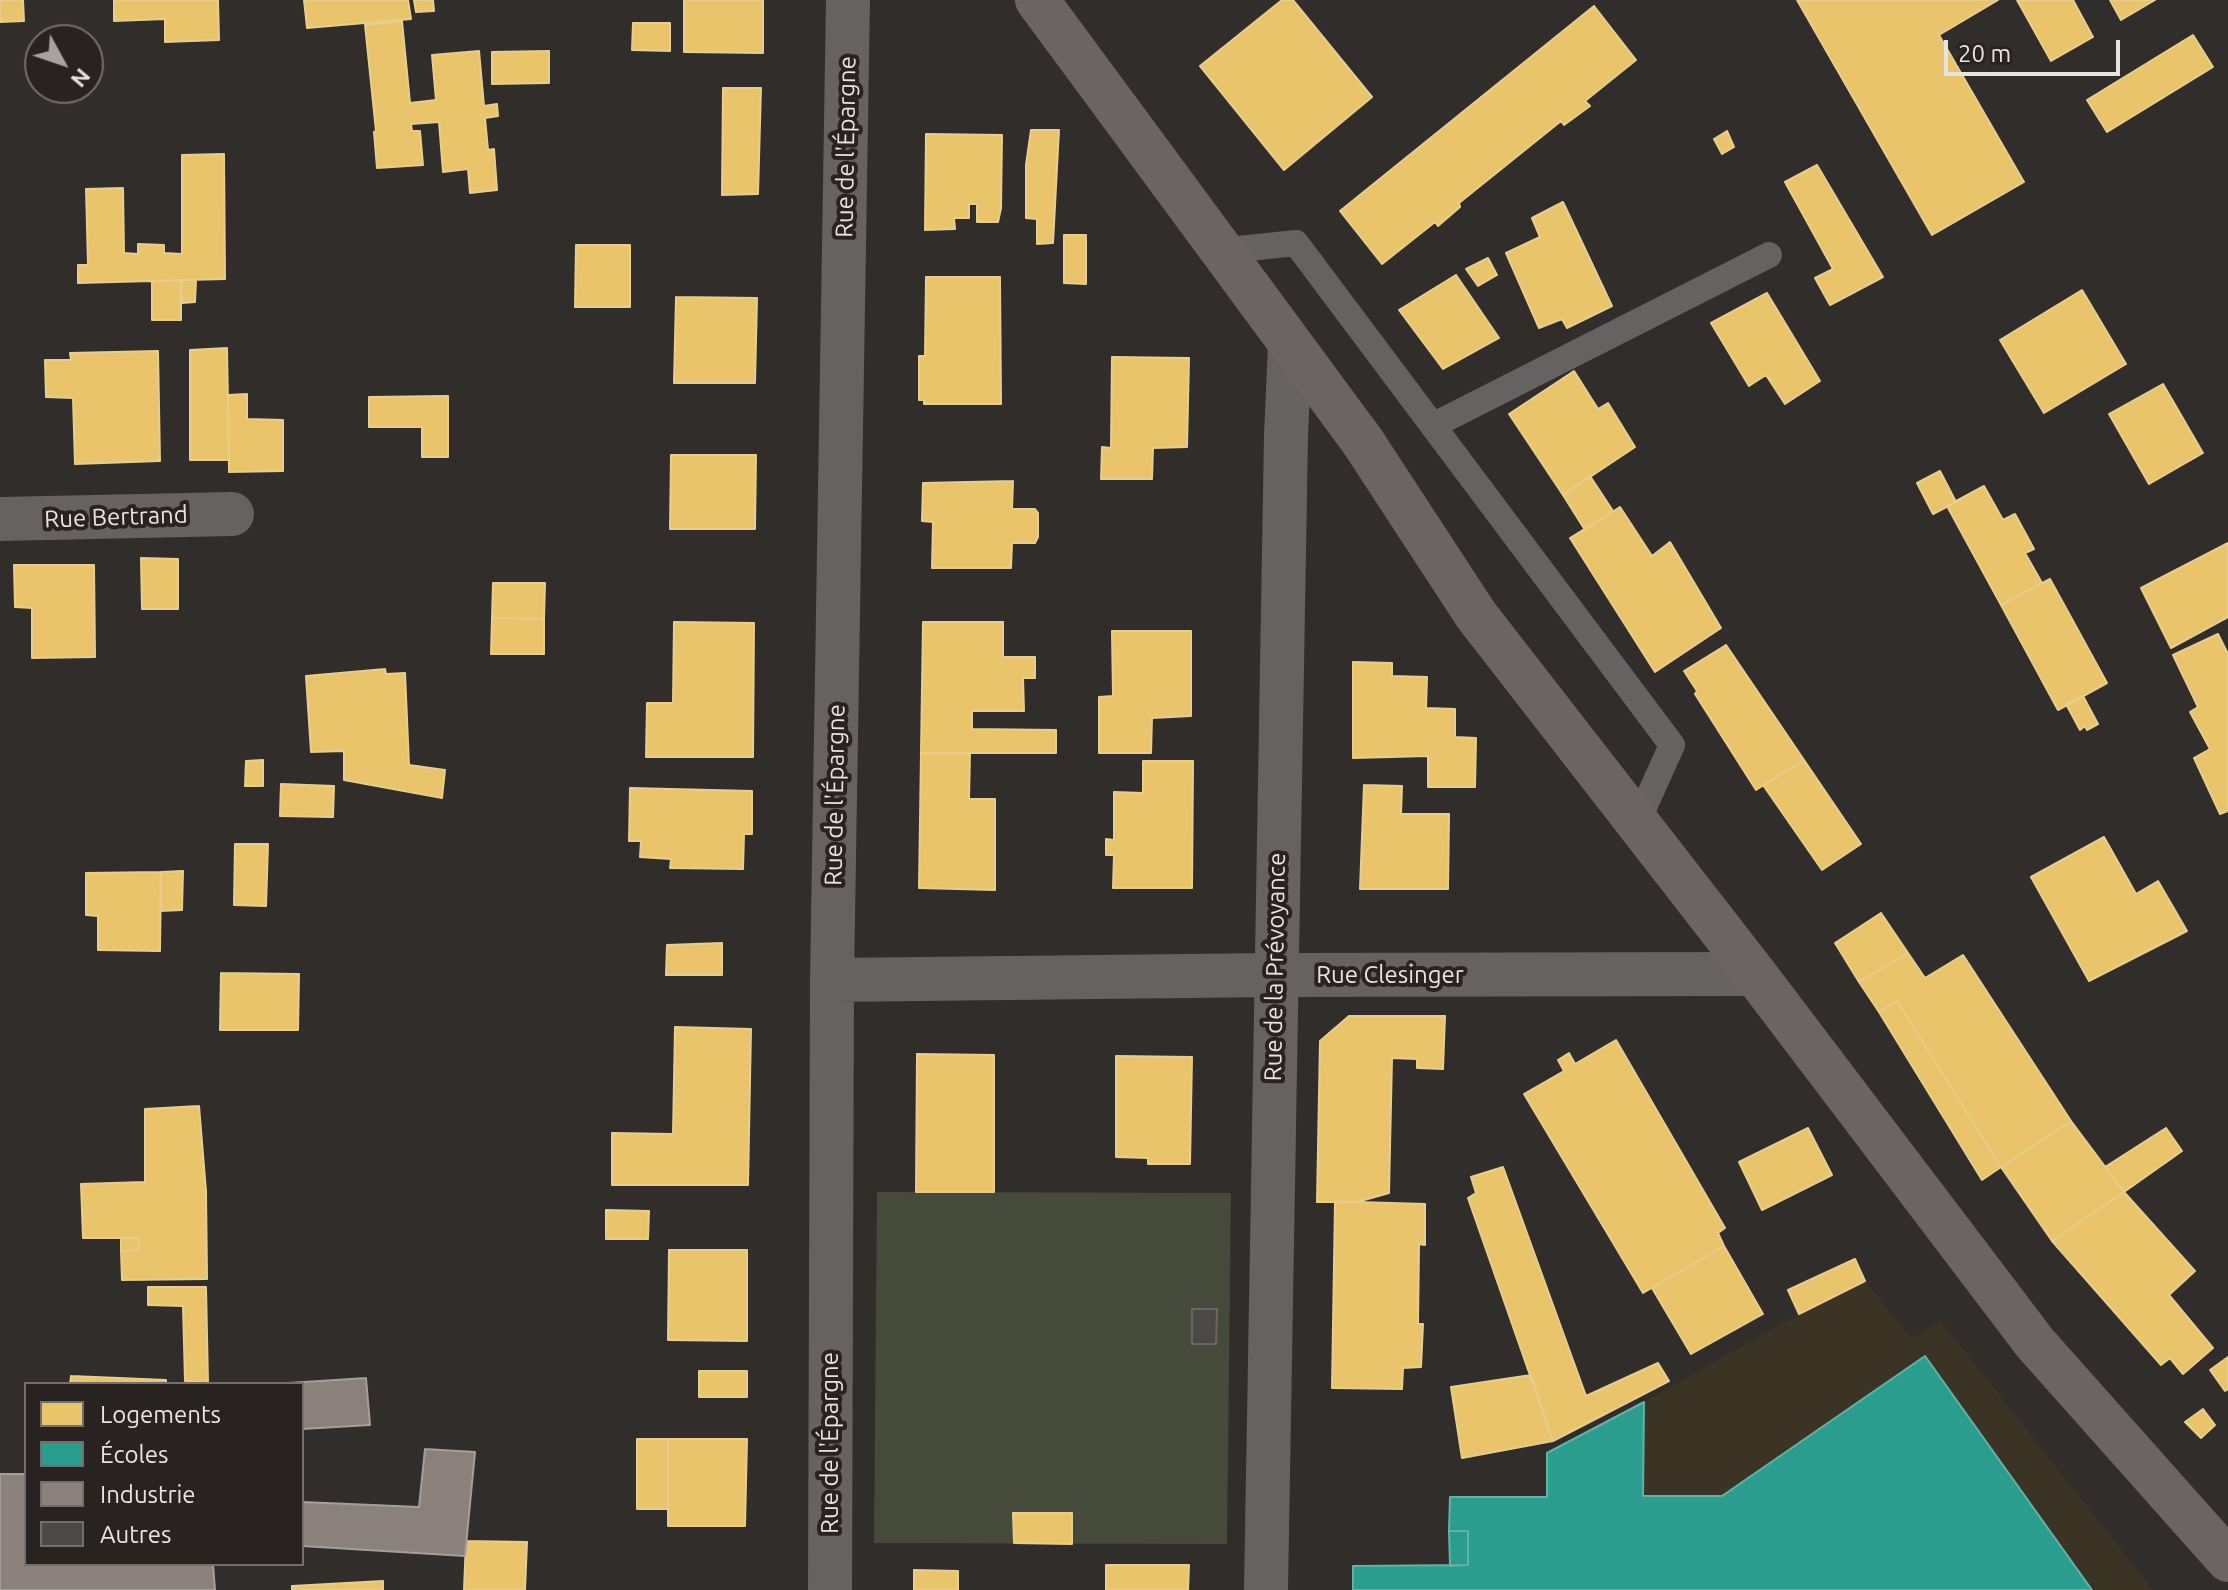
<!DOCTYPE html>
<html>
<head>
<meta charset="utf-8">
<style>
  body { margin:0 }
  #map { position:relative; width:2228px; height:1590px; overflow:hidden; background:#302d2b; font-family:Ubuntu,sans-serif }
  canvas { display:block }
  .legend { position:absolute; left:24px; top:1382px; width:280px; height:184px; box-sizing:border-box; background:#282220; border:2px solid #746f6d; margin:0; padding:10px 14px; list-style:none; font-size:24px; color:#e6e3e1 }
  .legend li { display:flex; align-items:center; gap:16px; height:40px }
  .legend b { width:40px; border:2px solid #746f6d }
  .north { position:absolute; left:24px; top:24px; width:80px; height:80px; box-sizing:border-box; background:#282220; border:2px solid #746f6d; border-radius:50%; rotate:130deg; font-size:22px; font-weight:700; line-height:32px; text-align:center; color:#e6e3e1 }
  .north::after { content:''; display:block; margin:auto; width:28px; height:36px; background:#a6a3a1; clip-path:polygon(50% 0,100% 100%,50% 72%,0 100%) }
  .scale { position:absolute; left:1944px; top:40px; width:176px; height:36px; box-sizing:border-box; border:4px solid #e6e3e1; border-top:0; padding-left:10px; font-size:24px; line-height:28px; white-space:nowrap; color:#e6e3e1; -webkit-text-stroke:6px #282220; paint-order:stroke }
</style>
</head>
<body>
<div id="map">
<canvas width="2228" height="1590"></canvas>
<ul class="legend">
<li><b style="height:22px;background:#e9c46a"></b>Logements</li>
<li><b style="height:22px;background:#2a9d8f"></b>Écoles</li>
<li><b style="height:22px;background:#8a817c"></b>Industrie</li>
<li><b style="height:22px;background:#4b4947"></b>Autres</li>
</ul>
<div class="north">N</div>
<div class="scale">20 m</div>
</div>
<script>
const ctx = document.querySelector('canvas').getContext('2d');
ctx.lineJoin = 'round';
function fillPath(path, color) {
  ctx.fillStyle = color;
  ctx.fill(path, 'evenodd');
}
function poly(rows) {
  const path = new Path2D();
  for (const r of rows) {
    path.moveTo(r[0], r[1]);
    for (let i = 2; i < r.length; i += 2) path.lineTo(r[i], r[i + 1]);
  }
  return path;
}
function trace(path, color, width, dash) {
  ctx.strokeStyle = color;
  ctx.lineWidth = width;
  ctx.lineCap = dash ? 'butt' : 'round';
  ctx.setLineDash(dash || []);
  ctx.stroke(path);
}
function write(font, color, halo, rows, align = 'center') {
  ctx.font = font + ' Ubuntu,sans-serif';
  ctx.lineWidth = 8;
  ctx.setLineDash([]);
  ctx.textBaseline = 'middle';
  ctx.strokeStyle = halo;
  ctx.fillStyle = color;
  for (const [text, x, y, turn = 0] of rows) {
    ctx.save();
    ctx.translate(x, y);
    ctx.rotate((+turn || 0) * Math.PI / 180);
    ctx.textAlign = isNaN(turn) ? turn : align;
    if (halo) ctx.strokeText(text, 0, 0);
    ctx.fillText(text, 0, 0);
    ctx.restore();
  }
}
const education = poly([
  [1865,1281,1912,1339,1940,1320,2153,1590,1353,1590,1353,1566,1449,1566,1450,1497,1547,1496,1547,1453,1644,1402,1799,1314]
]);
const green = poly([
  [877,1192,1231,1193,1227,1544,874,1543]
]);
const homes = poly([
  [0,0,23,0,24,21,0,22,0,0],
  [114,0,218,0,219,40,165,42,165,19,114,21,114,0],
  [304,0,408,0,411,19,307,28,304,0],
  [414,0,433,0,434,11,416,12,414,0],
  [684,0,763,0,763,53,684,52,684,0],
  [1282,0,1293,0,1372,97,1284,170,1200,66,1282,0],
  [1797,0,1998,0,1939,35,2024,182,1932,235,1797,0],
  [2017,0,2073,0,2093,37,2051,61,2017,0],
  [2110,0,2155,0,2121,20,2110,0],
  [1594,6,1636,60,1585,101,1590,106,1564,125,1561,121,1459,203,1460,207,1438,226,1435,222,1382,264,1340,211,1594,6],
  [402,21,410,103,436,100,432,55,479,51,484,106,497,104,498,116,485,118,488,150,494,149,497,190,470,193,468,169,443,172,439,122,411,124,412,131,420,131,423,165,377,168,374,132,376,131,365,25,402,21],
  [633,23,670,23,670,51,632,50,633,23],
  [2193,35,2213,67,2107,132,2087,100,2193,35],
  [549,51,549,83,492,84,492,52,549,51],
  [723,88,761,88,758,194,722,195,723,88],
  [1031,130,1059,130,1053,243,1037,244,1037,219,1026,218,1026,165,1031,130],
  [1727,131,1734,147,1722,154,1714,139,1727,131],
  [926,134,1002,135,1001,208,998,222,977,222,977,204,969,204,969,218,954,218,955,229,925,230,926,134],
  [224,154,225,279,78,283,78,265,88,265,86,189,123,188,124,253,138,254,138,244,164,245,164,253,182,254,182,155,224,154],
  [1817,165,1883,277,1830,305,1815,278,1833,269,1785,182,1817,165],
  [1563,202,1612,306,1567,328,1562,319,1539,328,1506,253,1540,237,1532,218,1563,202],
  [1064,235,1086,235,1086,284,1064,283,1064,235],
  [576,245,630,245,630,307,575,307,576,245],
  [1488,258,1497,275,1478,286,1466,269,1488,258],
  [1456,275,1499,338,1443,369,1399,310,1456,275],
  [926,277,1000,277,1001,404,924,404,924,400,919,400,919,356,925,356,926,277],
  [181,280,196,280,195,302,182,303,181,280],
  [181,280,181,320,152,320,152,281,181,280],
  [2082,290,2126,364,2044,413,2000,340,2082,290],
  [1767,293,1820,381,1785,404,1766,375,1749,386,1711,323,1767,293],
  [676,297,757,298,755,383,674,383,676,297],
  [227,348,229,460,190,460,190,350,227,348],
  [158,351,160,461,75,464,73,398,46,397,45,360,71,360,70,353,158,351],
  [1112,357,1189,358,1187,447,1153,448,1152,479,1101,479,1102,447,1111,448,1112,357],
  [1574,371,1598,409,1608,403,1635,447,1563,495,1509,414,1574,371],
  [2163,384,2203,453,2149,484,2109,414,2163,384],
  [247,394,247,419,283,420,283,471,229,472,228,395,247,394],
  [448,396,448,457,422,457,422,427,369,427,369,397,448,396],
  [671,455,756,455,755,529,670,529,671,455],
  [1940,471,1956,502,1933,514,1917,483,1940,471],
  [1590,476,1613,511,1585,530,1563,495,1590,476],
  [1013,481,1012,509,1035,509,1038,513,1038,537,1035,543,1012,543,1011,568,932,568,933,522,922,521,923,483,1013,481],
  [1984,486,2003,520,2015,514,2034,549,2025,553,2042,583,2001,605,1947,506,1984,486],
  [1620,507,1652,556,1670,542,1721,628,1655,672,1570,538,1620,507],
  [2228,543,2228,617,2171,648,2141,588,2228,543],
  [141,558,178,559,178,609,142,609,141,558],
  [14,565,94,565,95,657,32,658,32,608,15,607,14,565],
  [2050,579,2107,683,2058,710,2001,605,2050,579],
  [493,583,545,583,544,619,492,618,493,583],
  [492,618,544,619,544,654,491,654,492,618],
  [674,622,754,623,753,757,646,757,647,703,673,703,674,622],
  [923,622,1003,622,1003,657,1035,657,1035,678,1023,678,1024,711,972,711,972,729,1056,730,1056,753,921,753,923,622],
  [1112,631,1191,631,1191,716,1152,718,1151,753,1099,753,1099,697,1113,696,1112,631],
  [2218,634,2228,654,2228,811,2220,814,2194,758,2210,749,2190,712,2198,707,2173,655,2218,634],
  [1726,645,1804,760,1756,790,1695,694,1697,691,1684,671,1726,645],
  [1353,662,1392,663,1392,676,1427,677,1426,708,1455,709,1455,737,1476,738,1475,787,1428,787,1428,756,1353,758,1353,662],
  [385,669,386,674,405,673,409,765,445,770,442,798,344,780,344,751,311,752,306,676,385,669],
  [2083,696,2098,724,2087,730,2085,726,2080,730,2066,704,2083,696],
  [921,753,970,753,969,799,995,799,995,890,919,888,921,753],
  [263,760,263,786,245,786,246,761,263,760],
  [1804,760,1861,844,1822,870,1763,785,1804,760],
  [1143,761,1193,761,1192,888,1113,888,1114,855,1106,855,1106,839,1114,840,1114,792,1143,793,1143,761],
  [281,784,334,786,333,817,280,816,281,784],
  [1364,785,1402,786,1401,814,1449,814,1448,889,1360,889,1364,785],
  [630,788,752,791,752,834,744,834,743,869,670,868,671,859,640,857,641,841,629,841,630,788],
  [2104,837,2136,894,2158,881,2187,931,2089,981,2031,877,2104,837],
  [235,844,268,844,266,906,234,905,235,844],
  [183,871,182,910,160,911,161,872,183,871],
  [161,872,160,951,98,950,98,916,86,915,86,873,161,872],
  [1881,913,1908,953,1859,982,1835,943,1881,913],
  [722,943,722,975,666,975,667,945,722,943],
  [1908,953,1925,978,1963,955,2071,1121,2001,1167,1897,1001,1879,1012,1859,982,1908,953],
  [221,973,299,974,298,1030,220,1030,221,973],
  [1897,1001,2001,1167,1982,1180,1879,1012,1897,1001],
  [1349,1016,1445,1016,1443,1069,1417,1068,1417,1059,1392,1058,1389,1193,1357,1202,1317,1202,1320,1041,1349,1016],
  [675,1027,751,1029,748,1185,612,1185,612,1133,673,1134,675,1027],
  [1616,1040,1725,1228,1718,1233,1724,1246,1643,1293,1524,1094,1564,1071,1558,1060,1569,1053,1575,1064,1616,1040],
  [917,1054,994,1055,994,1192,916,1192,917,1054],
  [1116,1056,1192,1057,1190,1164,1148,1164,1148,1158,1116,1157,1116,1056],
  [199,1106,206,1191,207,1279,122,1280,121,1251,138,1250,139,1238,83,1238,81,1184,145,1182,145,1109,199,1106],
  [2071,1121,2124,1192,2052,1241,2001,1167,2071,1121],
  [1808,1128,1832,1175,1762,1210,1739,1162,1808,1128],
  [2166,1128,2182,1151,2124,1192,2105,1167,2166,1128],
  [1503,1167,1586,1396,1658,1363,1669,1381,1553,1441,1468,1198,1476,1193,1471,1177,1503,1167],
  [2124,1192,2195,1271,2169,1295,2213,1348,2183,1374,2170,1358,2161,1365,2052,1241,2124,1192],
  [1357,1202,1425,1204,1425,1245,1419,1244,1418,1324,1423,1324,1421,1367,1403,1368,1402,1389,1332,1388,1335,1203,1357,1202],
  [606,1210,649,1211,648,1239,606,1239,606,1210],
  [121,1238,139,1238,138,1250,121,1251,121,1238],
  [1724,1246,1763,1314,1691,1354,1652,1288,1724,1246],
  [669,1250,747,1250,747,1341,668,1340,669,1250],
  [1855,1259,1865,1281,1799,1314,1788,1290,1855,1259],
  [148,1287,206,1287,208,1383,185,1381,183,1306,148,1305,148,1287],
  [2228,1357,2228,1389,2225,1391,2210,1370,2228,1357],
  [699,1371,747,1371,747,1397,699,1397,699,1371],
  [1531,1375,1553,1441,1462,1458,1451,1387,1531,1375],
  [71,1376,166,1380,166,1384,70,1384,71,1376],
  [2203,1409,2215,1425,2201,1438,2185,1422,2203,1409],
  [637,1439,668,1439,668,1509,637,1509,637,1439],
  [668,1439,747,1439,745,1526,668,1526,668,1439],
  [1013,1513,1072,1513,1072,1544,1014,1543,1013,1513],
  [466,1541,527,1542,525,1590,464,1590,466,1541],
  [1106,1565,1189,1565,1188,1590,1106,1590,1106,1565],
  [914,1570,958,1571,958,1590,914,1590,914,1570],
  [383,1581,383,1590,292,1590,292,1586,383,1581]
]);
const schools = poly([
  [1925,1356,2092,1590,1353,1590,1353,1566,1468,1565,1468,1531,1449,1531,1450,1497,1547,1497,1547,1453,1644,1402,1643,1496,1722,1496,1925,1356],
  [1449,1531,1468,1531,1468,1565,1450,1566,1449,1531]
]);
const industry = poly([
  [366,1378,370,1425,302,1429,302,1384,273,1384,366,1378],
  [425,1449,475,1452,465,1556,302,1546,302,1502,419,1507,425,1449],
  [0,1474,26,1474,26,1564,213,1564,215,1590,0,1590,0,1474]
]);
const building = poly([
  [1192,1309,1217,1309,1216,1344,1192,1344,1192,1309]
]);
const lane = poly([
  [1220,251,1296,243,1672,745,1637,823],
  [1434,425,1769,255]
]);
const street = poly([
  [0,519,232,514],
  [832,980,1275,975,1755,974],
  [830,1590,832,980,848,0],
  [1266,1590,1286,435,1290,345]
]);
const secondary = poly([
  [1037,0,1363,442,1476,615,1755,974,2035,1343,2228,1560]
]);
const streetNames = [
  ["Rue de l'Épargne",846,147,-89],
  ["Rue Bertrand",116,517,-2],
  ["Rue de l'Épargne",835,795,-89],
  ["Rue de la Prévoyance",1275,967,-89],
  ["Rue Clesinger",1390,975],
  ["Rue de l'Épargne",830,1443,-90]
];
fillPath(education, '#3b3324');
fillPath(green, '#464a3b');
fillPath(homes, '#e9c46a');
trace(homes, '#e8cd8e', 2);
fillPath(schools, '#2a9d8f');
trace(schools, '#62b2a8', 2);
fillPath(industry, '#8a817c');
trace(industry, '#a69e9a', 2);
fillPath(building, '#4b4947');
trace(building, '#696765', 2);
trace(lane, '#676262', 26);
trace(street, '#676262', 44);
trace(secondary, '#6a6465', 44);
write('24px', '#e6e3e1', '#282220', streetNames);
</script>
</body>
</html>
